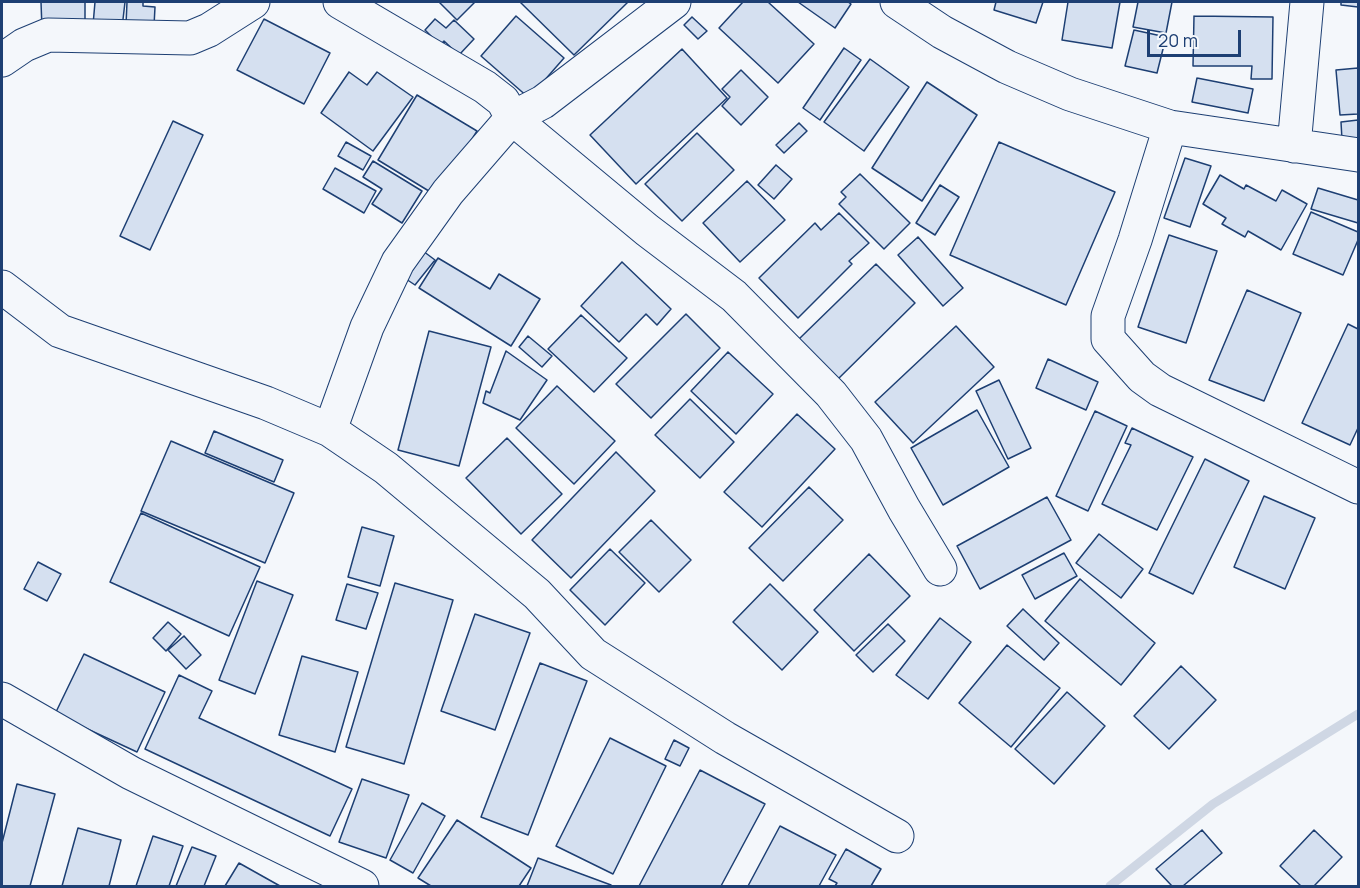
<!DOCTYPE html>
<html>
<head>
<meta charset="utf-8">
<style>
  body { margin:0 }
  #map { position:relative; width:1360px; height:888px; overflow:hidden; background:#f4f7fb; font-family:Manrope,sans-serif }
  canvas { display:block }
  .frame { position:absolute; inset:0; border:3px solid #1d3f73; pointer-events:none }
  .scale { position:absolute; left:1147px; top:30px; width:94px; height:27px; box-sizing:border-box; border:3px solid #1d3f73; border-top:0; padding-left:8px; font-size:18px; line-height:21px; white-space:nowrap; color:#1d3f73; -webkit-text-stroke:4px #f4f7fb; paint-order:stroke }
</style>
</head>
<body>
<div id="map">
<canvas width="1360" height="888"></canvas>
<div class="frame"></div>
<div class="scale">20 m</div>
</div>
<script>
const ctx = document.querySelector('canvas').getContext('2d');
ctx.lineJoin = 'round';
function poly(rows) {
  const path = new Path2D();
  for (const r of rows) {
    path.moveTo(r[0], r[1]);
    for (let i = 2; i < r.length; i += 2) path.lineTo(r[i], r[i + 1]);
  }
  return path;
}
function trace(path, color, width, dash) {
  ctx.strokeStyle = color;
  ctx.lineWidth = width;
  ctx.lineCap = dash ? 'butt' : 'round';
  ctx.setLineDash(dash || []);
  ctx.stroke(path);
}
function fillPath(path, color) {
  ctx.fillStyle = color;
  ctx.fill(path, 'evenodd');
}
const stream = poly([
  [1110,886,1213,804,1358,714]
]);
const building = poly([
  [41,2,85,2,85,28,42,29,41,2],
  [95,2,125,2,122,28,93,25,95,2],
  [127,2,143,2,143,6,155,7,154,26,126,25,127,2],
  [439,2,475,2,457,20,439,2],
  [520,2,628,2,574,55,520,2],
  [743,2,768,2,814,44,778,83,719,28,743,2],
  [798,2,848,2,851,4,835,28,798,2],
  [996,2,1043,2,1036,23,994,10,996,2],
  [1068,2,1120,2,1112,48,1062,40,1068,2],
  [1138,2,1172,2,1166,33,1133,27,1138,2],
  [1341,2,1358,2,1358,7,1341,5,1341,2],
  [516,16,564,58,529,98,481,56,516,16],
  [1194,16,1273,17,1272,79,1251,79,1252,66,1193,66,1194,16],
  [692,17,707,31,698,39,684,25,692,17],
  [264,19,330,53,304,104,237,70,264,19],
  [435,19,446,28,454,20,474,39,459,55,444,41,440,45,425,30,435,19],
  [1134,30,1166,37,1157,73,1125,66,1134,30],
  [844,48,861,60,820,120,803,108,844,48],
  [682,49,727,98,636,184,590,135,682,49],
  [870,59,909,87,864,151,824,122,870,59],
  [1358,68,1358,114,1340,115,1336,70,1358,68],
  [741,70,768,97,741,125,722,106,730,97,722,89,741,70],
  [349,72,367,85,377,72,413,97,373,151,321,113,349,72],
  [1197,78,1253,89,1248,113,1192,102,1197,78],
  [927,82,977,115,922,201,872,168,927,82],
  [417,95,477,131,437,196,378,160,417,95],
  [1358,120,1358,138,1342,140,1341,122,1358,120],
  [173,121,203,135,150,250,120,236,173,121],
  [799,123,807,131,784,153,776,145,799,123],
  [697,133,734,170,682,221,645,184,697,133],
  [346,142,371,156,363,170,338,156,346,142],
  [999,142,1115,192,1066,305,950,255,999,142],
  [1185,158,1211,166,1190,227,1164,218,1185,158],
  [373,161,422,191,402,223,372,204,382,189,363,177,373,161],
  [776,165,792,179,774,199,758,185,776,165],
  [335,168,376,191,364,213,323,189,335,168],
  [860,174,910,223,884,249,839,204,846,197,841,192,860,174],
  [1220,175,1244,189,1246,185,1276,201,1282,190,1307,204,1281,250,1248,231,1245,237,1222,224,1226,218,1203,204,1220,175],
  [747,181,785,220,740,262,703,223,747,181],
  [940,185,959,197,935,235,916,223,940,185],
  [1318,188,1358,200,1358,223,1311,209,1318,188],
  [1311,212,1358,232,1358,240,1343,275,1293,254,1311,212],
  [839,213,869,243,849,261,852,264,798,318,759,278,815,223,821,230,839,213],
  [1169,235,1217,251,1186,343,1138,327,1169,235],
  [918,237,963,288,943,306,898,255,918,237],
  [423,251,435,260,415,285,403,277,423,251],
  [438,258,490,289,499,274,540,299,511,346,419,288,438,258],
  [622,262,671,309,657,325,646,314,619,342,581,306,622,262],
  [876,264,915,303,838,379,799,339,876,264],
  [1247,290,1301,313,1264,401,1209,380,1247,290],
  [686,314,720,348,651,418,616,384,686,314],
  [581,315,627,358,594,392,548,349,581,315],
  [1348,324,1358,329,1358,428,1350,445,1302,423,1348,324],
  [956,326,994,367,913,443,875,402,956,326],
  [429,331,491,347,459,466,398,450,429,331],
  [528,336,552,356,542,367,519,347,528,336],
  [506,351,547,380,520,420,483,403,486,391,490,393,506,351],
  [728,352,773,394,736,434,691,391,728,352],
  [1048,359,1098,382,1086,410,1036,388,1048,359],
  [999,380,1031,448,1008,459,976,391,999,380],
  [557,386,615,441,574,484,516,428,557,386],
  [690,399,734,442,700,478,655,435,690,399],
  [977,410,1009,467,943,505,911,448,977,410],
  [1095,411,1127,426,1088,511,1056,496,1095,411],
  [797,414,835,449,762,527,724,492,797,414],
  [1132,428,1193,457,1157,530,1102,504,1131,445,1125,443,1132,428],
  [214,431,283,460,274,482,205,453,214,431],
  [507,438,562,494,521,534,466,478,507,438],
  [171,441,294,493,265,563,141,511,171,441],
  [616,452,655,491,571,578,532,540,616,452],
  [1205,459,1249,481,1193,594,1149,573,1205,459],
  [809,487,843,520,783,581,749,548,809,487],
  [1264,496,1315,518,1285,589,1234,567,1264,496],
  [1047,497,1071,540,980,589,957,546,1047,497],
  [141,513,260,567,229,636,110,582,141,513],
  [651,520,691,560,659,592,619,552,651,520],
  [362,527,394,536,380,586,348,577,362,527],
  [1099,534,1143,569,1121,598,1076,563,1099,534],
  [610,549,645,583,605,625,570,590,610,549],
  [1064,553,1077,576,1035,599,1022,575,1064,553],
  [869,554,910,596,854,651,814,610,869,554],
  [38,562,61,574,47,601,24,589,38,562],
  [1080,579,1155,643,1121,685,1045,621,1080,579],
  [257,581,293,595,255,694,219,680,257,581],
  [395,583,453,600,404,764,346,747,395,583],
  [347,584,378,593,366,629,336,620,347,584],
  [770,584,818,632,782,670,733,622,770,584],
  [1023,609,1059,643,1044,660,1007,626,1023,609],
  [475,614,530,633,495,730,441,711,475,614],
  [940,618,971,642,928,699,896,675,940,618],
  [168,622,181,634,166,651,153,638,168,622],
  [888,624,905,641,873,672,856,655,888,624],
  [184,636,201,655,186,669,168,650,184,636],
  [1007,645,1060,688,1011,747,959,703,1007,645],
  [84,654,165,692,137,752,55,714,84,654],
  [302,656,358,672,335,752,279,735,302,656],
  [540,663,587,681,528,835,481,817,540,663],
  [1181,666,1216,700,1169,749,1134,716,1181,666],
  [179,675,212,691,199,718,352,789,330,836,145,749,179,675],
  [1067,692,1105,726,1054,784,1015,749,1067,692],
  [610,738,666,766,613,874,556,846,610,738],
  [674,740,689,748,680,766,665,759,674,740],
  [700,770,765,804,721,886,639,886,700,770],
  [362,779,409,795,386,858,339,842,362,779],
  [17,784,55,794,30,886,2,886,2,843,17,784],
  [422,803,445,816,413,873,390,860,422,803],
  [457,820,531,868,519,886,431,886,418,878,457,820],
  [780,826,836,855,819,886,748,886,780,826],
  [78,828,121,840,109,886,62,886,78,828],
  [1202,830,1222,853,1183,886,1172,886,1156,869,1202,830],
  [1314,830,1342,857,1314,886,1301,886,1280,866,1314,830],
  [153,836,183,846,169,886,136,886,153,836],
  [192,847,216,856,204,886,176,886,192,847],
  [846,849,881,869,871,886,835,886,837,883,829,879,846,849],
  [538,858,611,885,610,886,527,886,538,858],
  [239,863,280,886,225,886,239,863]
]);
const minor = poly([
  [340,2,485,87,503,101,512,118,647,230,734,296,831,394,866,439,904,509,940,569],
  [897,2,942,32,1007,67,1070,94,1170,127,1358,155],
  [2,60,24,45,48,35,190,38,209,30,253,2],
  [1170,127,1135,240,1108,316,1108,339,1142,377,1160,390,1358,487],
  [1294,146,1307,2],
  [2,287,60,331,266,403,330,430,386,468,537,594,593,654,725,738,897,836],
  [330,430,367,327,398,262,448,192,512,118,543,102,674,2],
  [2,699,131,773,362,886]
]);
trace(stream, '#cfd7e4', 9);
fillPath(building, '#d5e0f0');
trace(building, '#1d3f73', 1.5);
trace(minor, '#1d3f73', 35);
trace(minor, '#f4f7fb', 33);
</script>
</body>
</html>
